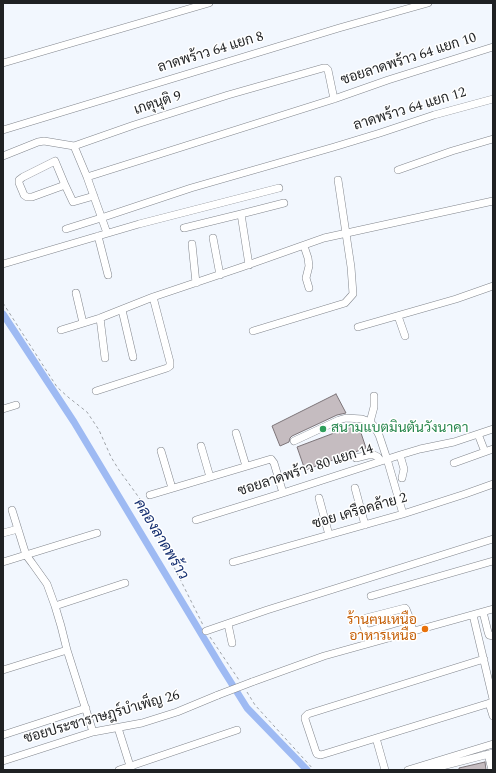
<!DOCTYPE html>
<html>
<head>
<meta charset="utf-8">
<style>
  body { margin:0 }
  #map { position:relative; width:496px; height:773px; overflow:hidden; background:#f2f7fe; font-family:Spectral,serif }
  canvas { display:block }
  .frame { position:absolute; inset:0; border:4px solid #1f2123; pointer-events:none }
</style>
</head>
<body>
<div id="map">
<canvas width="496" height="773"></canvas>
<div class="frame"></div>
</div>
<script>
const ctx = document.querySelector('canvas').getContext('2d');
ctx.lineJoin = 'round';
function poly(rows) {
  const path = new Path2D();
  for (const r of rows) {
    path.moveTo(r[0], r[1]);
    for (let i = 2; i < r.length; i += 2) path.lineTo(r[i], r[i + 1]);
  }
  return path;
}
function trace(path, color, width, dash) {
  ctx.strokeStyle = color;
  ctx.lineWidth = width;
  ctx.lineCap = dash ? 'butt' : 'round';
  ctx.setLineDash(dash || []);
  ctx.stroke(path);
}
function fillPath(path, color) {
  ctx.fillStyle = color;
  ctx.fill(path, 'evenodd');
}
function write(font, color, halo, rows, align = 'center') {
  ctx.font = font + ' Spectral,Sarabun,serif';
  ctx.lineWidth = 3;
  ctx.setLineDash([]);
  ctx.textBaseline = 'middle';
  ctx.strokeStyle = halo;
  ctx.fillStyle = color;
  for (const [text, x, y, turn = 0] of rows) {
    ctx.save();
    ctx.translate(x, y);
    ctx.rotate((+turn || 0) * Math.PI / 180);
    ctx.textAlign = isNaN(turn) ? turn : align;
    if (halo) ctx.strokeText(text, 0, 0);
    ctx.fillText(text, 0, 0);
    ctx.restore();
  }
}
const canal = poly([
  [3,314,74,422,220,665,247,708,307,770]
]);
const building = poly([
  [336,394,346,413,337,415,292,436,290,438,289,442,280,446,272,426,336,394],
  [358,424,366,448,305,470,297,447,358,424],
  [485,762,486,770,459,770,459,768,485,762]
]);
const path = poly([
  [3,303,57,387,68,397,87,412,99,430,111,457,119,470,140,499,203,625],
  [210,637,239,680],
  [247,692,255,705,314,770]
]);
const minor = poly([
  [3,63,209,3],
  [3,130,339,28,428,3],
  [74,146,87,177,107,233],
  [3,156,38,142,44,141,74,146,134,125,228,95,323,68,326,68,328,70,334,99],
  [398,170,452,151,493,139],
  [87,177,334,99,388,80,493,47],
  [65,185,32,197,27,197,24,195,19,183,19,180,23,177,55,161,65,185,73,202,94,196],
  [241,214,249,265],
  [184,228,241,214,284,203],
  [66,229,101,218,191,188,334,147,380,133,434,115,493,99],
  [98,236,108,275],
  [213,238,220,275],
  [192,244,196,283],
  [304,246,308,258,309,266,306,278,309,288],
  [3,264,139,224,279,188],
  [76,293,83,323],
  [122,310,133,357],
  [398,316,405,336],
  [100,318,105,358],
  [358,327,456,299,493,286],
  [61,330,100,318,153,297,242,267,324,238,493,201],
  [253,331,345,303,353,294,351,267,338,180],
  [96,391,167,368,170,366,170,362,153,297],
  [3,409,16,405],
  [370,422,374,407,374,396],
  [236,433,246,466],
  [478,434,485,452],
  [294,441,339,420,346,418,362,419,370,422,374,426,379,435,387,459,403,514],
  [201,446,210,477],
  [161,451,172,488],
  [400,455,404,469,402,478],
  [356,458,368,455,374,455,378,457,381,461],
  [454,463,493,449],
  [355,488,365,525],
  [150,495,271,459,274,463,283,493],
  [319,498,329,535],
  [12,510,26,555,32,563,47,584,55,606,61,626,67,650,93,732],
  [196,520,283,493,400,455,420,449,454,442,493,429],
  [3,533,18,529],
  [3,562,97,533],
  [233,562,403,514,465,494,493,484],
  [371,596,493,561],
  [55,606,125,583],
  [483,612,488,632,489,635,493,636],
  [473,615,493,699],
  [410,619,369,631,365,630,363,624,363,621,366,618,405,608,406,609,410,619,413,631],
  [228,624,232,643],
  [206,631,267,610,493,539],
  [484,659,308,714,305,717,305,719,316,752,317,754,321,755,493,702],
  [3,670,67,650],
  [252,682,324,656,493,609],
  [489,703,493,716],
  [118,728,131,769],
  [3,735,86,708],
  [376,738,385,770],
  [488,754,492,770],
  [3,761,93,732,142,723,177,712,218,695],
  [119,770,237,730],
  [408,770,493,744],
  [427,770,493,753]
]);
const minorBridge = poly([
  [218,695,252,682]
]);
const markers = [
  [323,429,4,"#2e9e5b"],
  [425,629,4,"#e8710a"]
];
const streetNames = [
  ["ลาดพร้าว 64 แยก 8",211,53,-17],
  ["ซอยลาดพร้าว 64 แยก 10",409,60,-18],
  ["เกตุนุติ 9",158,104,-18],
  ["ลาดพร้าว 64 แยก 12",410,110,-17],
  ["ซอยลาดพร้าว 80 แยก 14",306,471,-18],
  ["ซอย เครือคล้าย 2",360,512,-16],
  ["ซอยประชาราษฎร์บำเพ็ญ 26",102,718,-16]
];
const leisureNames = [
  ["สนามแบตมินตันวังนาคา",331,429]
];
const foodNames = [
  ["ร้านฅนเหนือ",417,621],
  ["อาหารเหนือ",417,637]
];
const waterNames = [
  ["คลองลาดพร้าว",160,540,59]
];
trace(canal, '#9ebaf3', 7);
fillPath(building, '#c5bcc0');
trace(building, '#7c7478', 1);
trace(minor, '#82868d', 8);
trace(path, '#9ea2a7', 1, [3, 3]);
trace(minor, '#fff', 7);
trace(minorBridge, '#82868d', 8, []);
trace(minorBridge, '#fff', 7);
for (const [x, y, r, color] of markers) {
  const dot = new Path2D();
  dot.arc(x, y, r, 0, 2 * Math.PI);
  ctx.fillStyle = color;
  ctx.fill(dot);
  trace(dot, '#fff', 1.5);
}
write('14px', '#1f2123', '#fff', streetNames);
write('14px', '#27864d', '#fff', leisureNames, 'left');
write('14px', '#c56008', '#fff', foodNames, 'right');
write('italic 15px', '#163071', '#fff', waterNames);
</script>
</body>
</html>
